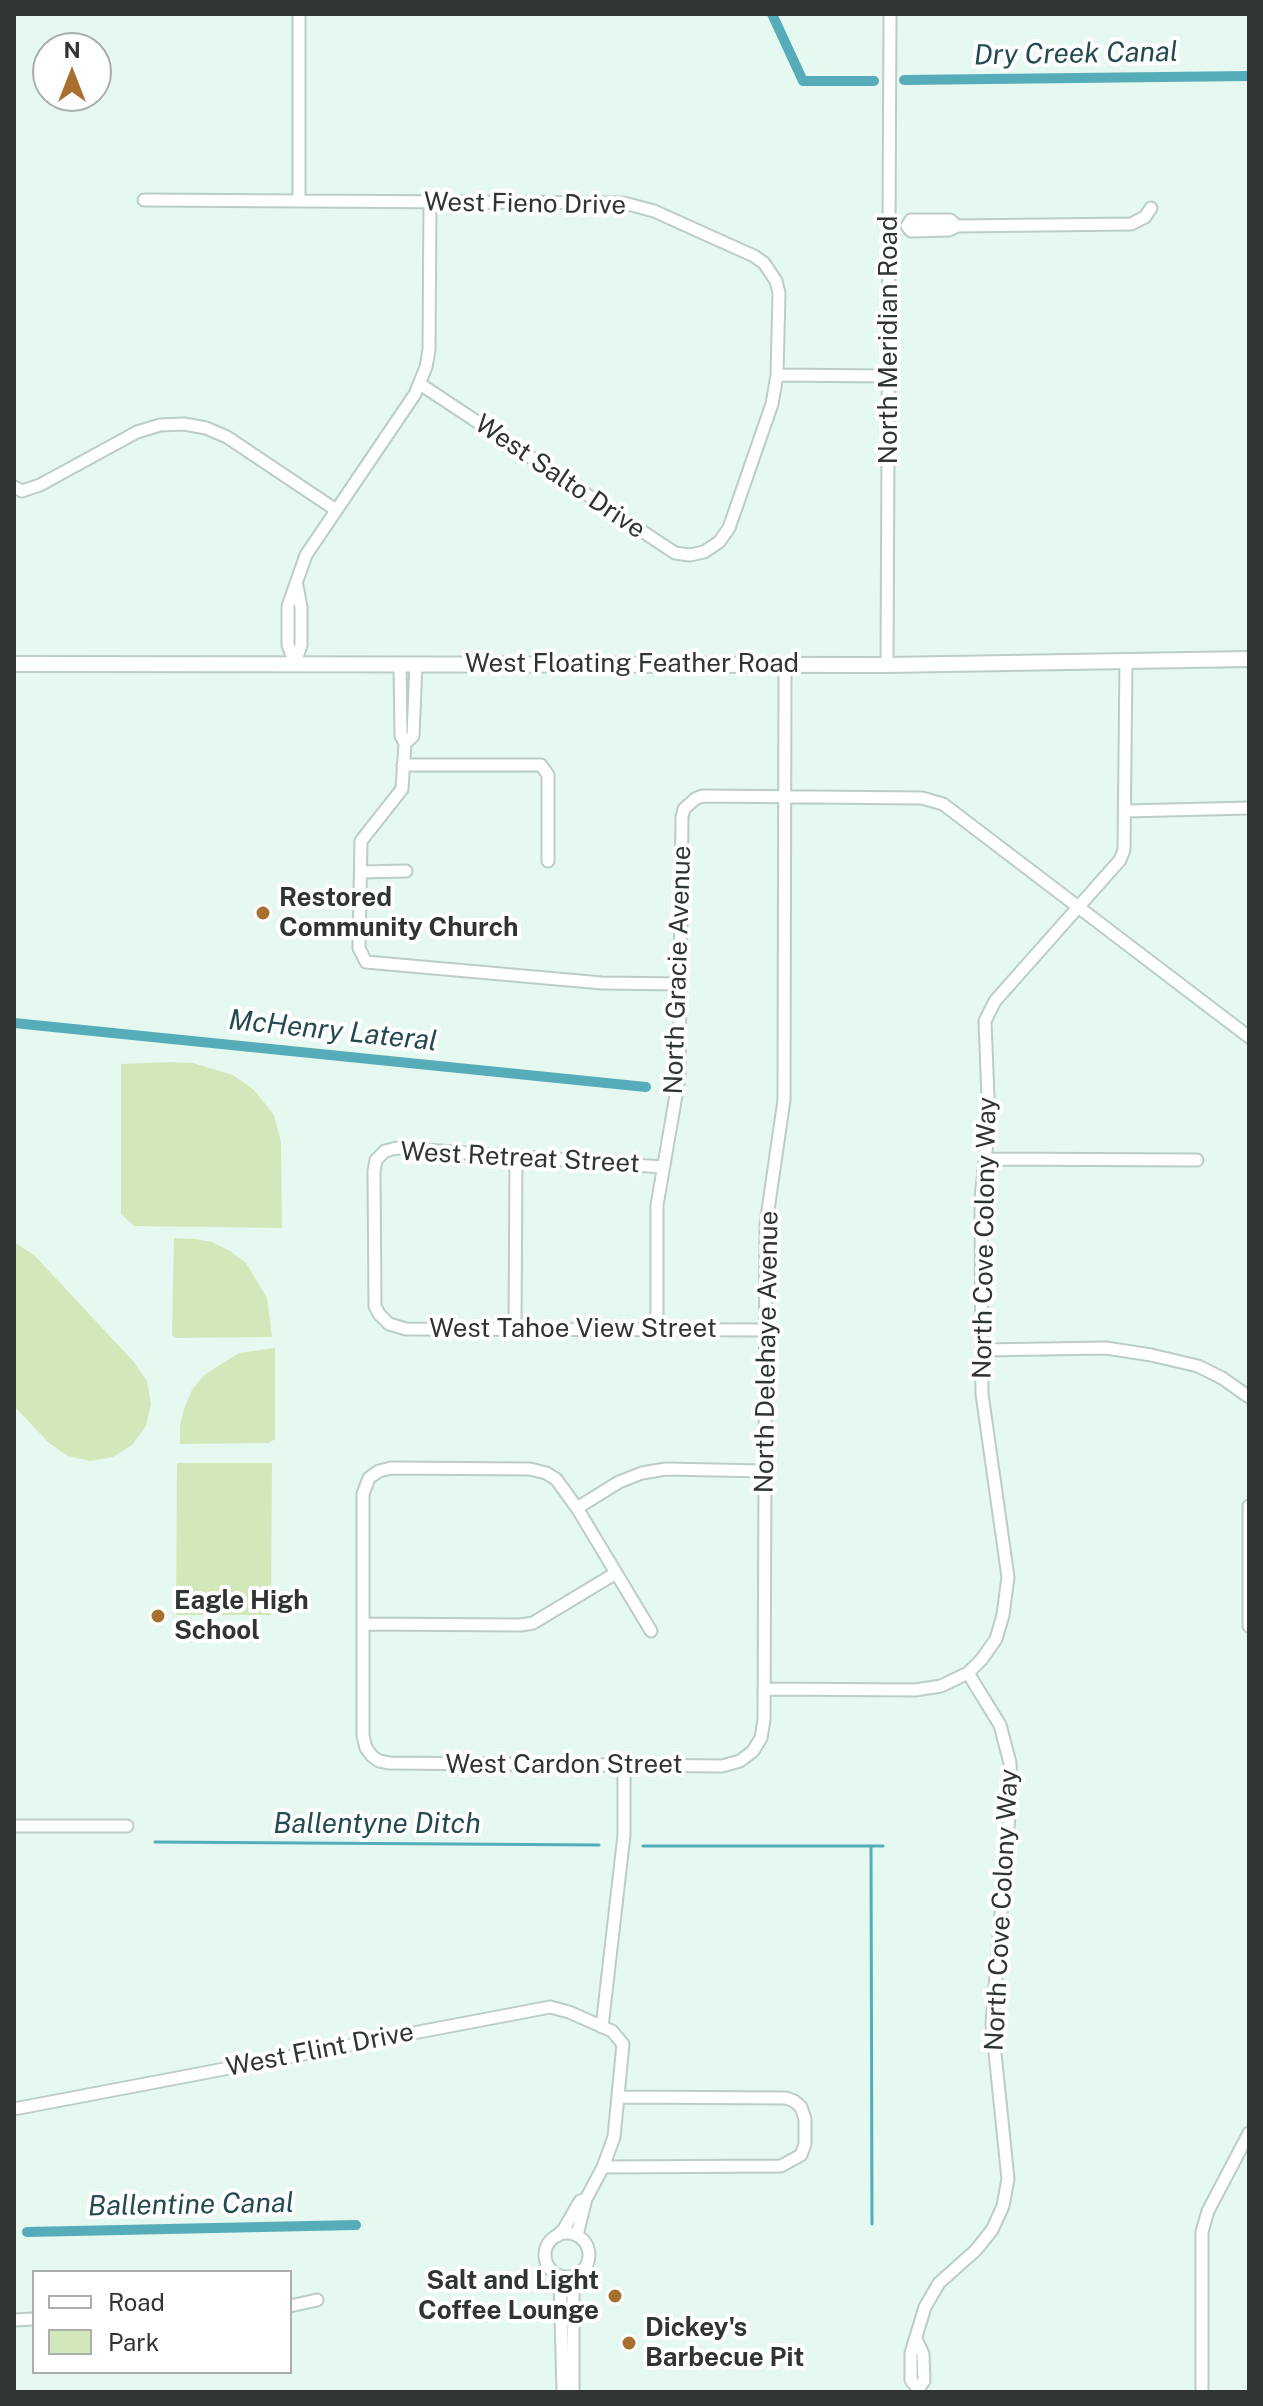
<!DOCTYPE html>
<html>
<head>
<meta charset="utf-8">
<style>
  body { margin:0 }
  #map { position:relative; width:1263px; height:2406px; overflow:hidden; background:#e5f9f0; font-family:"Public Sans",sans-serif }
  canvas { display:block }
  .frame { position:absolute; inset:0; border:16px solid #2e3532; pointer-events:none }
  .legend { position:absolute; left:32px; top:2270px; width:260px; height:104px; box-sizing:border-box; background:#fff; border:2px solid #abaead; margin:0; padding:10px 14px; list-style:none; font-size:24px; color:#2e3532 }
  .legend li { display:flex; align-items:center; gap:16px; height:40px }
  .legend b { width:40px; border:2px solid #abaead }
  .north { position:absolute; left:32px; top:32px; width:80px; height:80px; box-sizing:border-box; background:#fff; border:2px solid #abaead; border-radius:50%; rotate:0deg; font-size:22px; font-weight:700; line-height:32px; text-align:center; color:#2e3532 }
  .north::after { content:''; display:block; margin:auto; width:28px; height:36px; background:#a86f2e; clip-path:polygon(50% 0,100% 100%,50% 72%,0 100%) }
</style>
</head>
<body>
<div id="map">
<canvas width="1263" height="2406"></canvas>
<div class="frame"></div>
<ul class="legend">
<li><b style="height:10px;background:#fff"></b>Road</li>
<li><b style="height:22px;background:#d3e8ba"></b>Park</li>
</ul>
<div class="north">N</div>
</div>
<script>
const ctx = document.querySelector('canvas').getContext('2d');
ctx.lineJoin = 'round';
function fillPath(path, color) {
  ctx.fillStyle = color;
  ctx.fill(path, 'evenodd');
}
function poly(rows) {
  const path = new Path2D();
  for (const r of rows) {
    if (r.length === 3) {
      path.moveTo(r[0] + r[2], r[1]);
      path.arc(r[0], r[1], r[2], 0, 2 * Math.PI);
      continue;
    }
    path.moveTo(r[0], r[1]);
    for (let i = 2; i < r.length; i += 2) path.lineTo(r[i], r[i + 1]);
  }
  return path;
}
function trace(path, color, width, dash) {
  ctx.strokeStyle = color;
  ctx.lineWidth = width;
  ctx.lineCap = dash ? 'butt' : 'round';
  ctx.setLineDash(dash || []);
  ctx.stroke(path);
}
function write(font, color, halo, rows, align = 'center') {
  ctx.font = font + ' "Public Sans",sans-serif';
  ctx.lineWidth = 8;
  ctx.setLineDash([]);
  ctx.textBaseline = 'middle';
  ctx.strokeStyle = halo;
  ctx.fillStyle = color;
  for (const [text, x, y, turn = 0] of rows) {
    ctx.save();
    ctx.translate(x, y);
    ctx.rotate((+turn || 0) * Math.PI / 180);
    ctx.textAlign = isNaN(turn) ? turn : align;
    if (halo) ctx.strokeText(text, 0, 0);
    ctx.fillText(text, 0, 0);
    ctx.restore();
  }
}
const green = poly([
  [171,1062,193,1063,233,1075,254,1090,274,1115,281,1142,282,1228,134,1226,121,1214,121,1064],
  [174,1238,195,1239,212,1242,230,1251,246,1263,267,1298,272,1337,177,1338,172,1335],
  [14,1242,34,1255,134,1362,147,1381,151,1404,146,1426,132,1445,113,1457,90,1461,68,1456,49,1443,14,1406],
  [275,1348,275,1439,269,1443,180,1444,180,1426,184,1409,192,1390,204,1375,239,1353],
  [177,1463,272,1463,271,1615,176,1615]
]);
const stream = poly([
  [155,1842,599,1845],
  [643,1846,883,1846],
  [871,1847,872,2224]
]);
const canal = poly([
  [772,14,803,81,874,81],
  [904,80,1249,76],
  [14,1023,646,1087],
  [27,2232,356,2225]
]);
const minor = poly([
  [299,14,299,201],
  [144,200,624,203,654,211,754,256,764,263,776,281,779,293,777,375,772,404,729,528,719,542,704,552,690,555,675,553,420,384],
  [957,226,950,220,911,220,907,226,911,231,949,230,957,226,1131,224,1145,217,1151,208],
  [777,375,888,376],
  [14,487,22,491,40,485,137,432,160,425,184,424,206,428,227,437,336,510],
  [297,586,301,607,301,645,295,663,288,645,288,606,306,555,415,394,426,367,429,350,430,202],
  [400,664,401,736,405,743,413,736,416,664],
  [887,665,890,14],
  [405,743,402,789,361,841,359,948,366,962,602,983,681,984],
  [403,765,541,765,548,775,548,861],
  [1126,811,1249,808],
  [361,872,406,871],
  [985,1159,1197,1160],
  [662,1167,397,1148,385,1151,376,1160,374,1171,375,1306,379,1314,389,1324,406,1329,765,1330],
  [515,1329,516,1157],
  [657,1329,657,1205,679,1078,682,817,684,809,695,799,702,796,922,798,943,804,1249,1037],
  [982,1350,1106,1348,1151,1355,1198,1366,1222,1378,1249,1397],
  [764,1471,666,1469,642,1473,619,1482,577,1508,556,1479,546,1473,530,1469,391,1468,379,1471,369,1478,363,1494,363,1736,366,1748,372,1756,379,1761,390,1763,722,1766,740,1761,753,1751,761,1738,764,1720,766,1224,784,1100,785,664],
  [1249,1506,1249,1626],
  [577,1508,651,1631],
  [363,1624,521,1625,533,1623,616,1573],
  [764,1689,915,1690,941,1686,968,1673],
  [14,1826,127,1826],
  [602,2027,624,1835,624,1766],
  [14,2109,550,2007,569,2012,612,2031,623,2044,614,2137,603,2167,586,2199],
  [603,2167,781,2166,801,2155,805,2144,805,2119,801,2107,794,2101,786,2098,618,2097],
  [567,2255,22],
  [557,2236,564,2229,580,2201,586,2199,577,2235],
  [560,2276,563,2392],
  [290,2306,317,2300],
  [14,2320,34,2319],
  [916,2339,923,2354,924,2381,918,2389,911,2380,911,2353,925,2307,939,2283,976,2250,992,2230,1003,2206,1008,2179,992,2024,1011,1790,1010,1763,1000,1725,968,1673,982,1659,996,1639,1003,1615,1008,1577,982,1394,981,1198,989,1123,985,1021,995,1001,1120,860,1124,850,1126,661],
  [573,2392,573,2289,582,2272],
  [1202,2392,1202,2232,1208,2211,1249,2133]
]);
const major = poly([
  [14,664,887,665,1249,659]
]);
const markers = [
  [263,913,8,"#a86f2e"],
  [158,1616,8,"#a86f2e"],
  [615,2296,8,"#a86f2e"],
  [629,2343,8,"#a86f2e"]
];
const streetNames = [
  ["West Fieno Drive",525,204,1],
  ["North Meridian Road",889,340,-90],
  ["West Salto Drive",560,477,34],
  ["West Floating Feather Road",632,664],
  ["North Gracie Avenue",678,970,-88],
  ["West Retreat Street",520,1158,3],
  ["North Cove Colony Way",985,1238,-89],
  ["West Tahoe View Street",573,1329],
  ["North Delehaye Avenue",767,1352,-89],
  ["West Cardon Street",564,1765],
  ["North Cove Colony Way",1002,1910,-87],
  ["West Flint Drive",320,2050,-11]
];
const poiNames = [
  ["Restored",279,898],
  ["Community Church",279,928],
  ["Eagle High",174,1601],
  ["School",174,1631],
  ["Salt and Light",599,2281,"right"],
  ["Coffee Lounge",599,2311,"right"],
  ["Dickey's",645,2328],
  ["Barbecue Pit",645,2358]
];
const waterNames = [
  ["Dry Creek Canal",1076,54,-1],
  ["McHenry Lateral",333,1031,6],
  ["Ballentyne Ditch",377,1824],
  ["Ballentine Canal",191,2205,-1]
];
fillPath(green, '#d3e8ba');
trace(stream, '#56acb9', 3);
trace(canal, '#56acb9', 10);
trace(minor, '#bacec5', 15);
trace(major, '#bacec5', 18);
trace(minor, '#fff', 11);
trace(major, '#fff', 14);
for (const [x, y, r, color] of markers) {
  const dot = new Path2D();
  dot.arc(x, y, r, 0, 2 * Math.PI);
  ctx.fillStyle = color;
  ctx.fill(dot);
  trace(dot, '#fff', 3);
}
write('26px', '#2e3532', '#fff', streetNames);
write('bold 26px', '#2e3532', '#fff', poiNames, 'left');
write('italic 28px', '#224a50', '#fff', waterNames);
</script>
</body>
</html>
